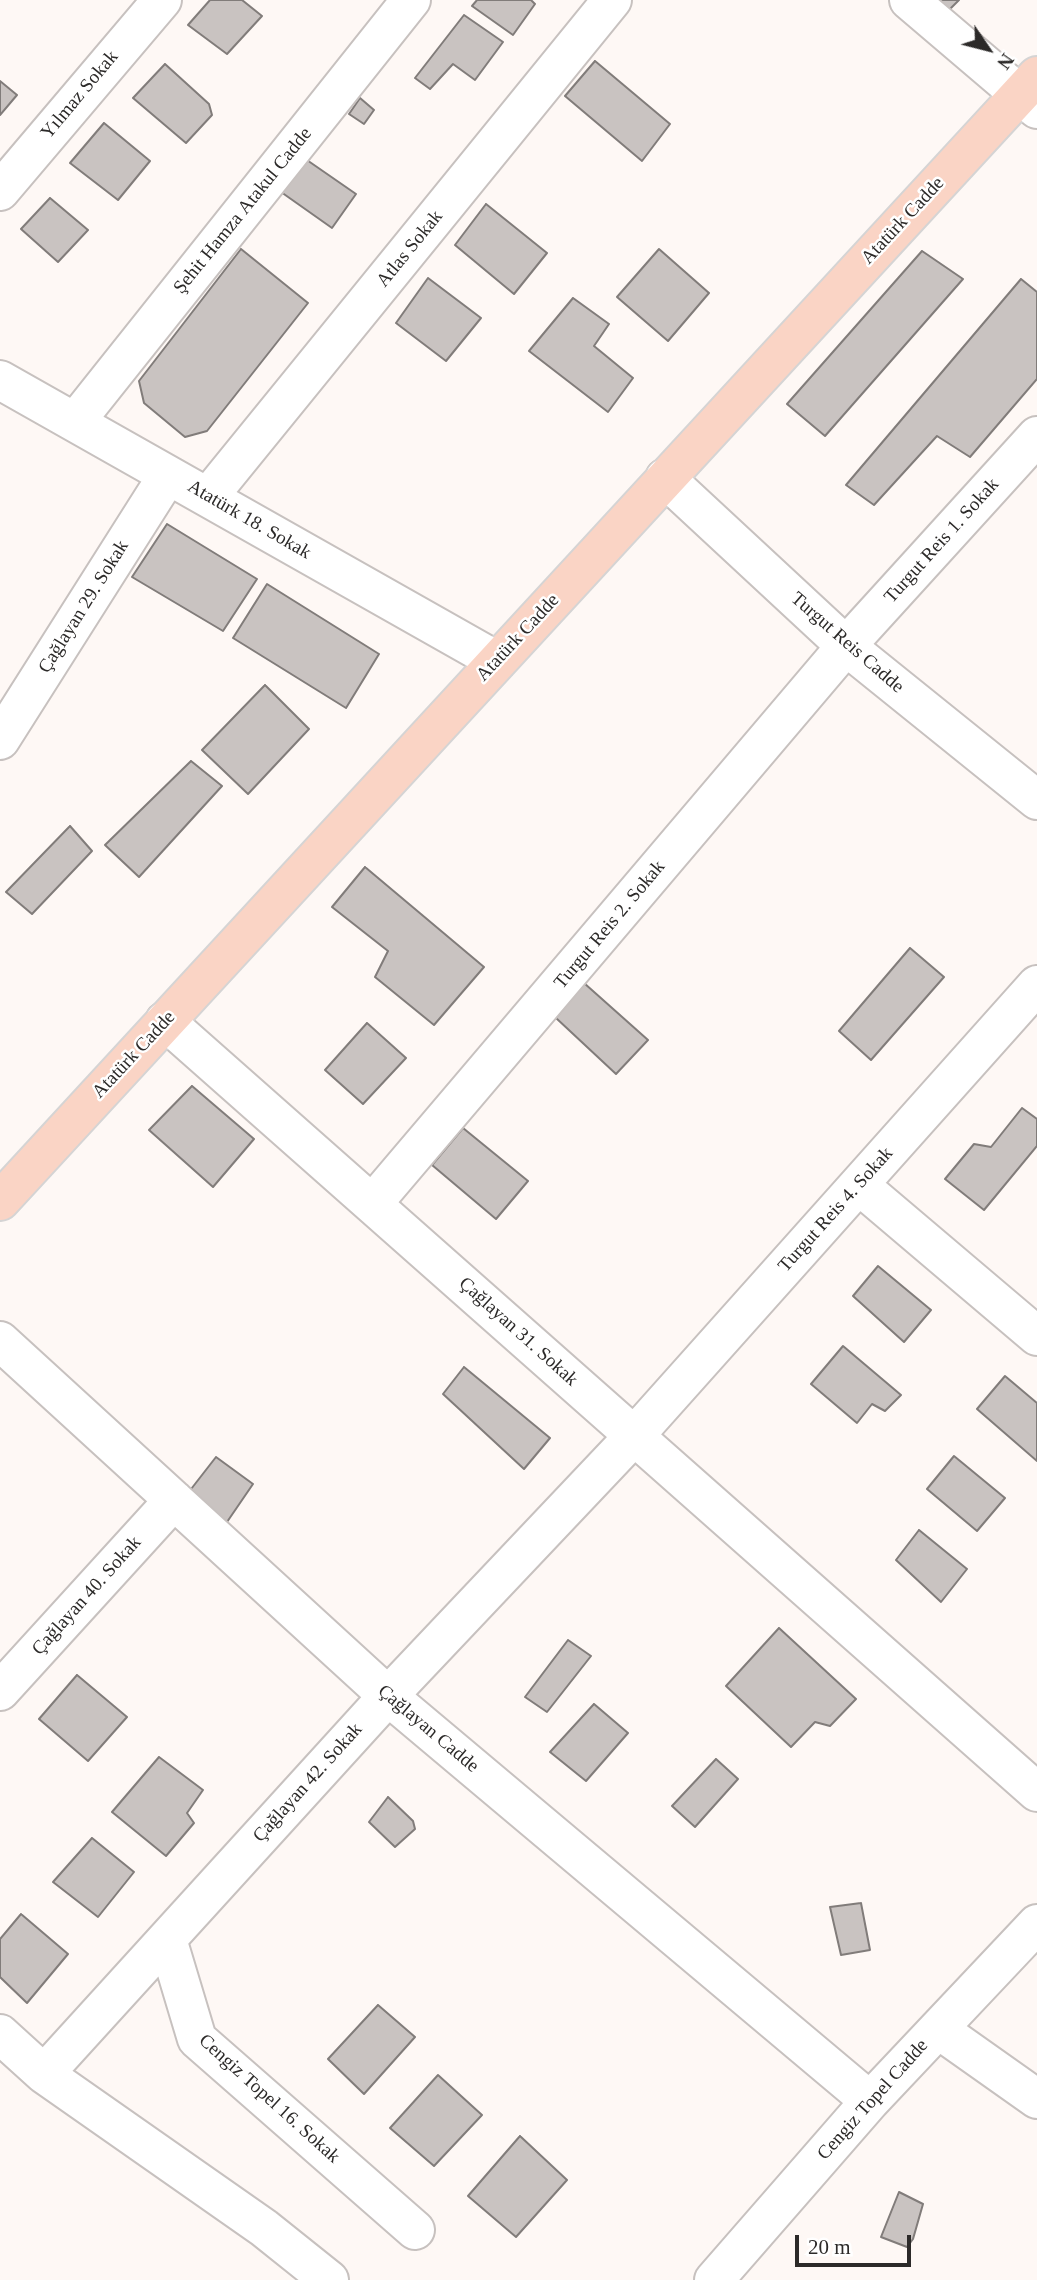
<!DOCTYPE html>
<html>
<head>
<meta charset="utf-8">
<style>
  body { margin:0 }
  #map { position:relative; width:1037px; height:2280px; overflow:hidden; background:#fef8f5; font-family:"Times New Roman",serif }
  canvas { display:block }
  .north { position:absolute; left:953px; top:14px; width:70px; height:70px; -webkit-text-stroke:5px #fff; paint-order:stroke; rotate:125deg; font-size:19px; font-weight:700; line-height:28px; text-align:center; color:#2c2a29 }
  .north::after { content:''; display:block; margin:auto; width:24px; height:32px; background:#2c2a29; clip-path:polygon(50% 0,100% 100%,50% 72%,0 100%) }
  .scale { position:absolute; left:795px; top:2235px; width:116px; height:32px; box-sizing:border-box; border:4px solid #2c2a29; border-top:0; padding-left:9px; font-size:21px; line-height:24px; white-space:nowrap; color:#2c2a29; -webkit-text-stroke:5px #fff; paint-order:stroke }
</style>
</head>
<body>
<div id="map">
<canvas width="1037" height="2280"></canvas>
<div class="north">N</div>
<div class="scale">20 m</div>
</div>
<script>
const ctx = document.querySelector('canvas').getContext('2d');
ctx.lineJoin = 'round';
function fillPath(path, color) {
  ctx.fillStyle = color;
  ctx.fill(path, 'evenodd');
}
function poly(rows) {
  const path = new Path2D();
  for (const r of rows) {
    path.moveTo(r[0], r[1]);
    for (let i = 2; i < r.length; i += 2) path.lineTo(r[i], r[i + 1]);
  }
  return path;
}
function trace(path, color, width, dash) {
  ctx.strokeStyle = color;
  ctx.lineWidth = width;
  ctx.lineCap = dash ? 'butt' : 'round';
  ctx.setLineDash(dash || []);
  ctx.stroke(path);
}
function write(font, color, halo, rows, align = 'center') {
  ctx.font = font + ' "Times New Roman",serif';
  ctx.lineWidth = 5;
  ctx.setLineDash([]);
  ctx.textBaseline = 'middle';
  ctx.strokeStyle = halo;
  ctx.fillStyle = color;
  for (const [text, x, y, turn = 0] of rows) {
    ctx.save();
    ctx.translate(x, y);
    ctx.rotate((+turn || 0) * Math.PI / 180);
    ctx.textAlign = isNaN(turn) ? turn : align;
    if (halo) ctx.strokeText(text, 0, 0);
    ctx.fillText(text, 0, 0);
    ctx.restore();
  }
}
const building = poly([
  [210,0,242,0,262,16,227,54,188,25,210,0],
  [477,0,531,0,535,4,513,35,472,6,477,0],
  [939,0,959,0,949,10,939,0],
  [464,15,503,42,475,80,453,64,430,89,415,78,464,15],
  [595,61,670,124,642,161,565,96,595,61],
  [165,64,209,104,212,115,186,143,133,98,165,64],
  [0,81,17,95,0,115,0,81],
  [360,98,374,110,364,124,349,114,360,98],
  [104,123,150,161,118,200,70,163,104,123],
  [304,158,356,194,332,228,281,192,304,158],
  [50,198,88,230,58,262,21,229,50,198],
  [486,204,547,253,514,294,455,245,486,204],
  [241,249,308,303,207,431,185,437,144,403,139,381,241,249],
  [659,249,709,293,668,341,617,297,659,249],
  [922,251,963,279,825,436,787,404,922,251],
  [428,278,481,318,446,361,396,323,428,278],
  [1021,279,1037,292,1037,379,970,457,937,436,874,505,846,485,1021,279],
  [573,298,609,324,594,346,633,378,608,412,529,351,573,298],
  [167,524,257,579,223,631,132,577,167,524],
  [267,584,379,654,346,708,233,638,267,584],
  [265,685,309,729,248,794,202,750,265,685],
  [191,761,222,786,139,877,105,845,191,761],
  [70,826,92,851,32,914,6,892,70,826],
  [365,867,484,967,434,1025,375,977,388,951,332,907,365,867],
  [910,948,944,977,871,1060,839,1031,910,948],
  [584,983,648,1040,616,1074,556,1018,584,983],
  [367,1023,406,1058,363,1104,325,1070,367,1023],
  [192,1086,254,1139,213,1187,149,1130,192,1086],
  [1022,1108,1037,1119,1037,1146,984,1210,945,1179,974,1144,991,1147,1022,1108],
  [463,1128,528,1181,496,1219,432,1165,463,1128],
  [878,1266,931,1310,904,1342,853,1296,878,1266],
  [843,1346,901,1395,885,1411,872,1404,857,1423,811,1384,843,1346],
  [464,1367,550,1438,524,1469,443,1394,464,1367],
  [1005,1376,1037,1403,1037,1461,977,1409,1005,1376],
  [954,1456,1005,1498,977,1531,927,1489,954,1456],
  [216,1457,253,1484,227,1522,188,1493,216,1457],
  [919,1530,967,1569,941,1602,896,1560,919,1530],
  [779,1628,856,1699,830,1726,815,1722,791,1747,726,1686,779,1628],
  [568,1640,591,1656,547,1712,525,1697,568,1640],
  [77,1675,127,1717,88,1761,39,1719,77,1675],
  [594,1704,628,1733,586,1781,550,1752,594,1704],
  [159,1757,203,1790,187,1813,194,1823,166,1856,112,1812,159,1757],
  [716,1759,738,1779,695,1827,672,1806,716,1759],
  [388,1797,413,1821,415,1829,395,1847,369,1822,388,1797],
  [92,1838,134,1872,98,1917,53,1882,92,1838],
  [861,1903,870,1950,841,1955,830,1907,861,1903],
  [21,1914,68,1954,27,2003,0,1977,0,1939,21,1914],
  [378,2005,415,2037,364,2094,328,2059,378,2005],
  [438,2075,482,2115,434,2166,390,2128,438,2075],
  [520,2136,567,2180,516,2237,468,2196,520,2136],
  [899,2192,923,2204,913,2239,907,2247,881,2237,899,2192]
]);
const minor = poly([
  [909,0,1037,109],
  [0,191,162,0],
  [0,380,497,661],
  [75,422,411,0],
  [665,478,846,646,1037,800],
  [208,497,612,0],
  [0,740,168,475],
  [165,1021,1037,1792],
  [859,1185,1037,1336],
  [373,1203,846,646,1037,436],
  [0,1341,388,1696,870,2101],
  [0,1691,174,1500],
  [167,1939,197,2039,415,2230],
  [938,2029,1037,2099],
  [0,2034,44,2074,264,2228,329,2280],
  [44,2074,388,1696,635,1435,1037,985],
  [714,2280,870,2101,1037,1924]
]);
const major = poly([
  [0,1201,1037,76]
]);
const streetNames = [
  ["Yılmaz Sokak",80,95,-50],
  ["Şehit Hamza Atakul Cadde",243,211,-51],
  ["Atatürk Cadde",903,221,-47],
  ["Atlas Sokak",410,249,-51],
  ["Atatürk 18. Sokak",249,520,30],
  ["Turgut Reis 1. Sokak",942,541,-48],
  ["Çağlayan 29. Sokak",84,607,-58],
  ["Atatürk Cadde",518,638,-47],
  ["Turgut Reis Cadde",847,643,41],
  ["Turgut Reis 2. Sokak",610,925,-50],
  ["Atatürk Cadde",134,1055,-47],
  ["Turgut Reis 4. Sokak",836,1210,-48],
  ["Çağlayan 31. Sokak",518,1332,42],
  ["Çağlayan 40. Sokak",87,1596,-48],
  ["Çağlayan Cadde",428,1729,40],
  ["Çağlayan 42. Sokak",308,1783,-48],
  ["Cengiz Topel 16. Sokak",269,2099,42],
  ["Cengiz Topel Cadde",873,2100,-48]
];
fillPath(building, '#c9c3c1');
trace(building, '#817c7a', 2);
trace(minor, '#c7c1bf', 42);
trace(major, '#d5d4d4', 42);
trace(minor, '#fff', 38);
trace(major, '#fad4c5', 38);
write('19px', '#2c2a29', '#fff', streetNames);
</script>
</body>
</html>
